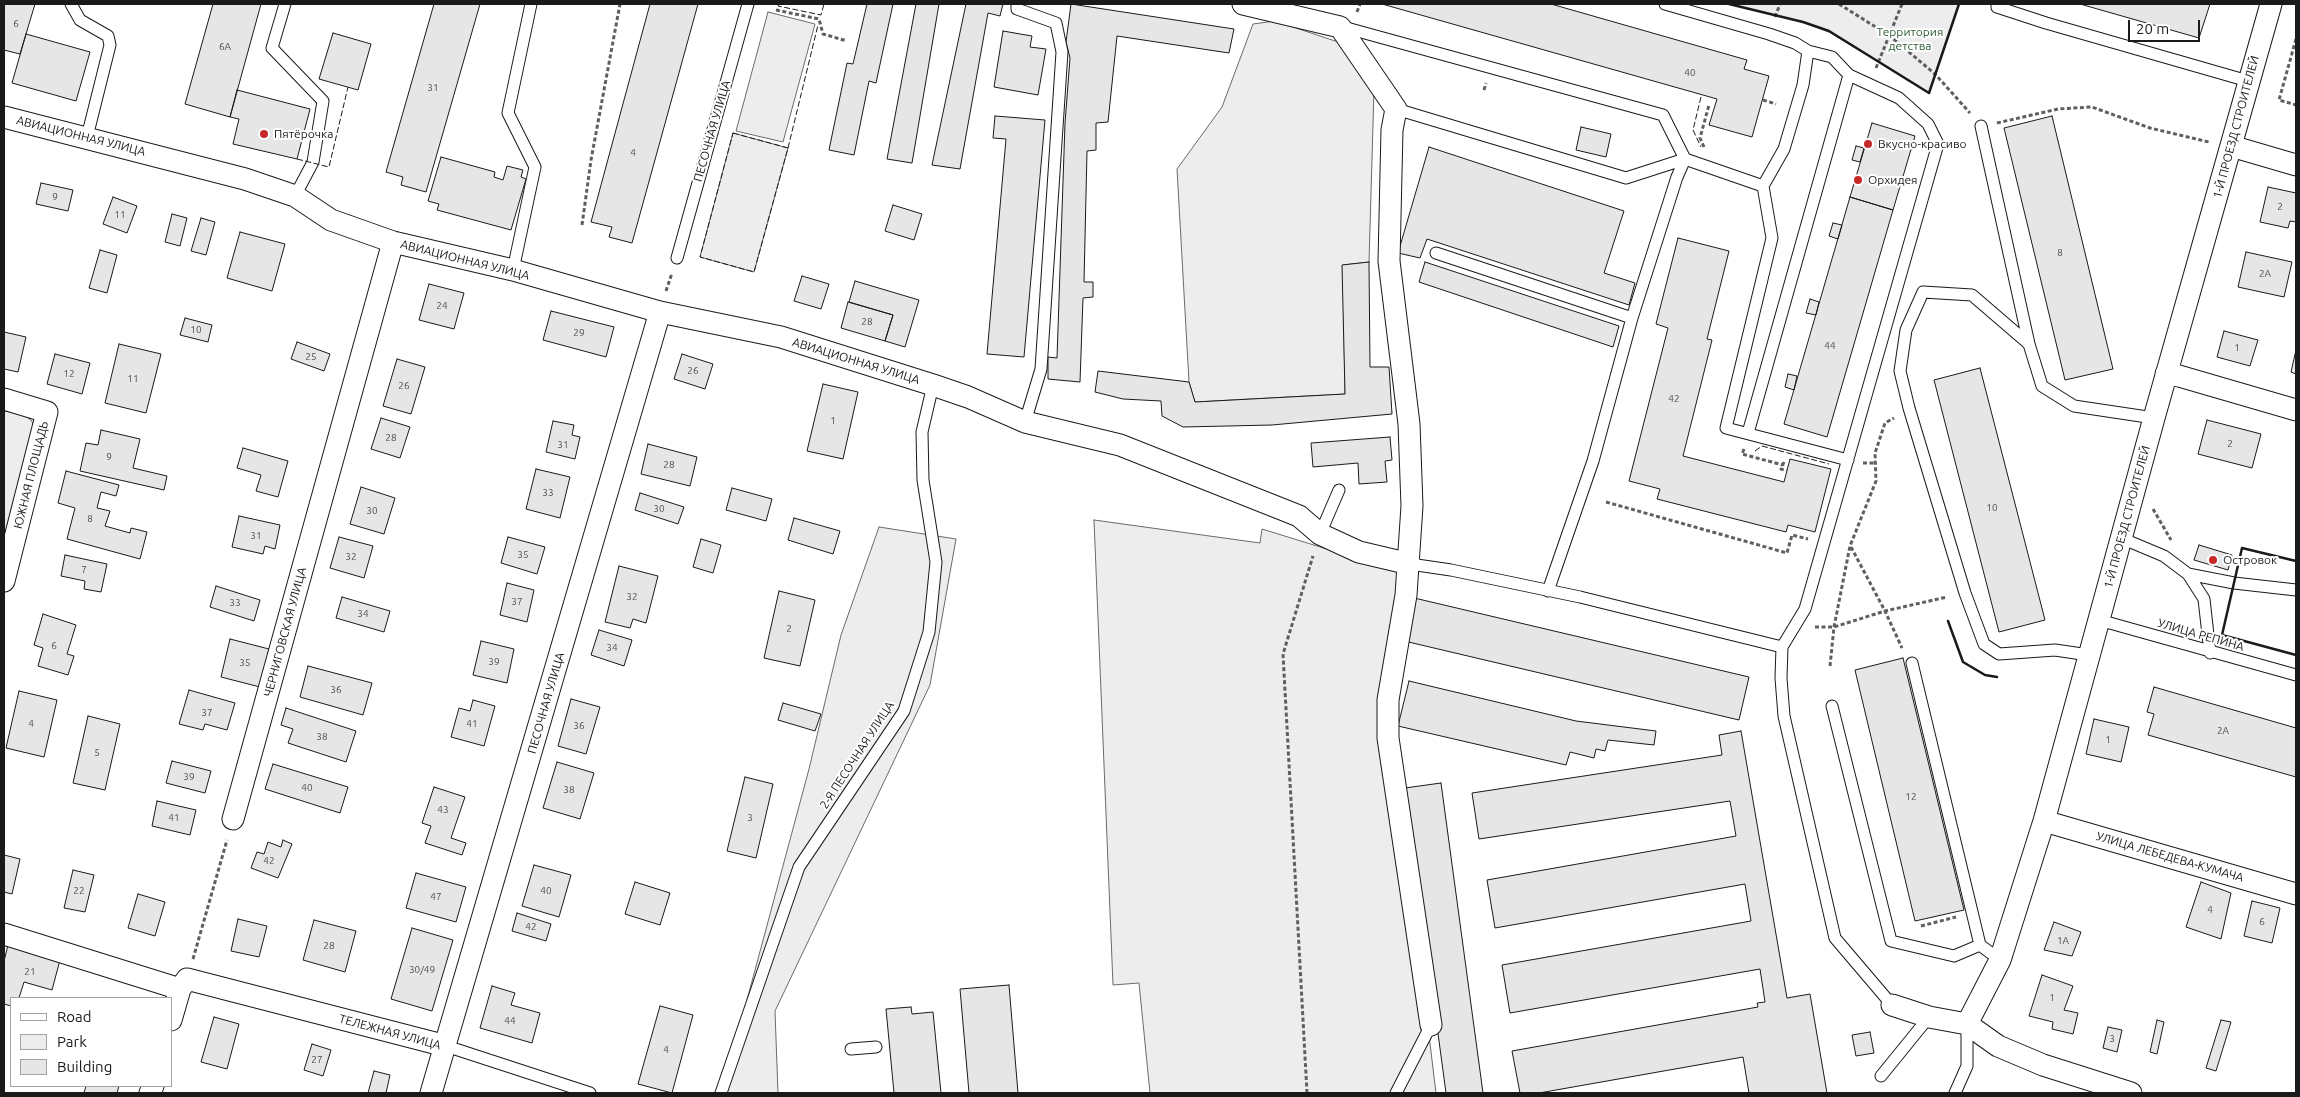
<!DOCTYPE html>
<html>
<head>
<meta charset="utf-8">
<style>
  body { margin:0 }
  #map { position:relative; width:2300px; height:1097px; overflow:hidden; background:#fff; font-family:Ubuntu,sans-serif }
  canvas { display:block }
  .frame { position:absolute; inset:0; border:5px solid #1a1a1a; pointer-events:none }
  .legend { position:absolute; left:10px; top:997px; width:162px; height:90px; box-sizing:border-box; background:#fff; border:1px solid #a3a3a3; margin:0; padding:6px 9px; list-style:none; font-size:15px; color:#1a1a1a }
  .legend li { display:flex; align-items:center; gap:10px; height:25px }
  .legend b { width:25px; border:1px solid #a3a3a3 }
  .scale { position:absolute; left:2128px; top:20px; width:72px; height:22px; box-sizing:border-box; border:2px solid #1a1a1a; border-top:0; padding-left:6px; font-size:15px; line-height:18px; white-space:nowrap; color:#1a1a1a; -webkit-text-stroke:4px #fff; paint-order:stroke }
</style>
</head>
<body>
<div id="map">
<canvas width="2300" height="1097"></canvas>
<div class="frame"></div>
<ul class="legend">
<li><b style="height:6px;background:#fff"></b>Road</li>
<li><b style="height:14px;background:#ededed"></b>Park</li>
<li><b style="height:14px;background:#e6e6e6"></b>Building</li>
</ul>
<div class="scale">20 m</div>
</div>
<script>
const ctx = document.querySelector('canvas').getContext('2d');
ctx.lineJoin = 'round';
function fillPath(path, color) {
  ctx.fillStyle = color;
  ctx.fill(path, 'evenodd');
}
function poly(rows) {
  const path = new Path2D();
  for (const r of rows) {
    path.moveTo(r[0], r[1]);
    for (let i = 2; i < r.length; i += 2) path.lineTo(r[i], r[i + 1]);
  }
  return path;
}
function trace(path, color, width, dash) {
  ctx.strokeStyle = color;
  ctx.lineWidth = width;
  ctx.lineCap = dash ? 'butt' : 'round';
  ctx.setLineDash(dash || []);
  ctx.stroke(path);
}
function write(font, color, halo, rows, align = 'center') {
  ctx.font = font + ' Ubuntu,sans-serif';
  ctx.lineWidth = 4;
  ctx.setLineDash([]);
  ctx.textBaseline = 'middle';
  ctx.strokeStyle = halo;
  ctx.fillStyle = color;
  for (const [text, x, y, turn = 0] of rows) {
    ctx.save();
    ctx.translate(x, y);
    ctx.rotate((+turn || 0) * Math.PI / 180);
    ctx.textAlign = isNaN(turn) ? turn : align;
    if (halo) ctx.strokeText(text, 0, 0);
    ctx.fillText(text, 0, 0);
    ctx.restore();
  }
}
const green = poly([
  [1729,4,1959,4,1929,93,1829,32,1803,22,1729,4],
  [768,12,815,24,783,142,736,131,768,12],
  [1275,21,1338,42,1374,90,1369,262,1343,265,1345,394,1195,402,1189,382,1177,169,1222,107,1253,24,1275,21],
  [733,133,788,148,754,272,700,257,733,133],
  [4,411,22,414,31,420,36,429,4,567,4,411],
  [1094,520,1260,543,1262,529,1414,576,1392,730,1436,1093,1150,1093,1139,983,1113,985,1094,520],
  [879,527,956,539,930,685,775,1011,778,1093,722,1093,809,769,841,635,879,527]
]);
const building = poly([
  [4,4,35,4,20,54,4,50,4,4],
  [213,4,261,4,230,117,185,104,213,4],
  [434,4,480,4,426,192,401,185,403,177,386,172,434,4],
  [650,4,698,4,632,243,609,237,612,227,591,222,650,4],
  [867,4,893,4,876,83,869,81,854,155,829,150,847,63,853,64,867,4],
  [916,4,939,4,912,163,887,159,916,4],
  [966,4,1003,4,1000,16,988,13,960,169,932,165,966,4],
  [1071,4,1234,29,1229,53,1117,36,1108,122,1096,123,1096,150,1087,151,1084,282,1093,282,1093,297,1083,298,1080,382,1048,379,1048,357,1057,358,1065,123,1070,58,1066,42,1071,4],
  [1382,4,1551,4,1747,60,1744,69,1769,76,1752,137,1709,125,1717,99,1382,4],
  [2080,4,2210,4,2199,38,2080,4],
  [1003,31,1032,36,1030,47,1046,49,1038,95,994,87,1003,31],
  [333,33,371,44,358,90,319,79,333,33],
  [26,34,90,52,76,101,12,83,26,34],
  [237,90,310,109,297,159,233,144,239,119,230,117,237,90],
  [995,116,1045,120,1024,357,987,354,1006,139,993,138,995,116],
  [2052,116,2113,369,2065,380,2004,128,2052,116],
  [1872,123,1915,136,1893,210,1850,197,1872,123],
  [1581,127,1611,134,1606,157,1576,150,1581,127],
  [1856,146,1864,148,1860,162,1852,160,1856,146],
  [1429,147,1624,211,1604,273,1635,283,1629,305,1427,239,1420,258,1398,253,1429,147],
  [441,157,495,172,494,177,503,180,507,166,523,170,521,177,526,179,511,230,437,210,439,204,428,201,441,157],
  [41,183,73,190,68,211,36,204,41,183],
  [2268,187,2296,193,2296,222,2290,221,2288,228,2260,222,2268,187],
  [113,197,137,206,127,233,103,224,113,197],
  [1850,197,1893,210,1827,437,1784,424,1850,197],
  [893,205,922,214,914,240,885,231,893,205],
  [172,214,187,218,180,246,165,242,172,214],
  [201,218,215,222,206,255,191,251,201,218],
  [1833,223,1842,225,1838,239,1829,236,1833,223],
  [240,232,285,244,272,291,227,278,240,232],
  [1678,238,1729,251,1707,339,1712,340,1683,456,1784,482,1790,459,1831,469,1815,532,1788,525,1786,532,1657,499,1660,489,1629,481,1668,328,1656,324,1678,238],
  [100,250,117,255,107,293,89,288,100,250],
  [2246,252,2292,262,2284,297,2238,287,2246,252],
  [1369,262,1370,367,1389,367,1392,414,1272,425,1183,427,1162,416,1161,401,1123,399,1095,392,1098,371,1189,382,1195,402,1345,394,1342,265,1369,262],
  [1425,262,1619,326,1613,347,1419,282,1425,262],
  [802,276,829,284,821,309,794,301,802,276],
  [855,281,919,300,905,347,885,341,893,315,849,302,855,281],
  [429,284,464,293,454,329,419,320,429,284],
  [1810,299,1819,302,1816,315,1806,313,1810,299],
  [848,302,893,315,885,341,841,328,848,302],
  [551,311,614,327,606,357,543,340,551,311],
  [185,318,212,325,208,342,180,335,185,318],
  [2224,331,2258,340,2250,366,2217,357,2224,331],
  [4,332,26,337,18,372,4,369,4,332],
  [297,342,330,354,324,371,291,359,297,342],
  [119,344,161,354,146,413,105,403,119,344],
  [2296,350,2296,374,2291,372,2296,350],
  [55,354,90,363,82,394,47,384,55,354],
  [682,354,713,364,705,389,674,379,682,354],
  [397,359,425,367,411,414,383,406,397,359],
  [1980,368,2045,620,1999,632,1934,380,1980,368],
  [1788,374,1797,376,1794,390,1785,387,1788,374],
  [823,384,858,392,843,459,807,451,823,384],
  [381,418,410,427,400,458,371,449,381,418],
  [2207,420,2261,434,2252,468,2198,454,2207,420],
  [553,421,574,425,572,435,580,437,575,459,546,452,553,421],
  [101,430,140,439,133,468,167,476,164,490,80,471,86,443,98,445,101,430],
  [1390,437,1392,460,1385,461,1387,482,1359,484,1358,463,1313,467,1311,443,1390,437],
  [648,444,697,457,690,486,641,474,648,444],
  [243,448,288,461,278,497,256,491,261,475,237,468,243,448],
  [536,469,570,477,560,518,526,509,536,469],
  [66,471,119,485,116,496,101,492,97,508,110,511,105,526,130,533,131,528,147,532,140,559,67,539,75,508,58,503,66,471],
  [361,487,395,498,384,534,350,524,361,487],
  [732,488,772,499,766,521,726,510,732,488],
  [640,493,684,507,678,524,635,510,640,493],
  [239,516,280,525,275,549,265,546,263,554,232,547,239,516],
  [794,518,840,531,833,554,788,540,794,518],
  [339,537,373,546,364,578,330,568,339,537],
  [508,537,545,547,537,574,501,563,508,537],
  [701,539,721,545,713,573,693,567,701,539],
  [2199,545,2232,555,2228,570,2194,560,2199,545],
  [65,555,107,564,101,592,84,589,85,581,61,576,65,555],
  [619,566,658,576,646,623,633,619,630,628,605,622,619,566],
  [507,583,534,590,527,622,500,615,507,583],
  [216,586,260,600,254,621,210,607,216,586],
  [779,591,815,600,800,666,764,658,779,591],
  [342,597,390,611,384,632,336,618,342,597],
  [1410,597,1749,677,1739,720,1400,640,1410,597],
  [43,614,76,625,67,654,74,656,68,675,38,666,43,648,34,645,43,614],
  [599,630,632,640,624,666,591,655,599,630],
  [230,639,269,649,260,687,221,677,230,639],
  [481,641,514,649,507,683,473,675,481,641],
  [1903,658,1964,910,1915,921,1855,670,1903,658],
  [308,666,372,683,363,715,300,697,308,666],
  [1409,681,1576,721,1656,731,1654,745,1608,740,1605,751,1596,749,1594,758,1570,752,1566,765,1398,726,1409,681],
  [2154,687,2296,728,2296,777,2148,735,2154,714,2147,712,2154,687],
  [189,690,235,703,227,730,205,724,203,730,179,724,189,690],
  [19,691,57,700,44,757,6,748,19,691],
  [571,699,600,707,586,754,558,746,571,699],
  [473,700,495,706,484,746,451,737,459,708,470,711,473,700],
  [783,703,821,714,815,731,778,720,783,703],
  [286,708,356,731,346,762,288,743,293,729,281,725,286,708],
  [88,716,120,724,105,790,73,783,88,716],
  [2094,719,2129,727,2121,762,2086,754,2094,719],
  [1741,731,1787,998,1810,994,1827,1093,1749,1093,1743,1057,1539,1093,1520,1093,1512,1051,1758,1007,1757,1003,1765,1002,1760,969,1510,1013,1502,965,1751,921,1745,884,1495,928,1487,880,1736,836,1730,801,1479,839,1472,793,1722,755,1719,735,1741,731],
  [172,761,211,771,205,793,166,783,172,761],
  [557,762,594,773,580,819,543,808,557,762],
  [273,764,348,787,340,813,265,789,273,764],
  [745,777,773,784,756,858,727,851,745,777],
  [1441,783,1483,1093,1446,1093,1405,788,1441,783],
  [434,787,465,797,451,838,466,843,462,855,425,843,431,826,422,823,434,787],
  [157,801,196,810,190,835,152,826,157,801],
  [283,840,292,844,278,878,251,868,257,852,264,854,268,842,281,847,283,840],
  [4,855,20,859,12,894,4,892,4,855],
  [534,865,571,875,559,917,522,906,534,865],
  [73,870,94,875,85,912,64,908,73,870],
  [416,873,466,887,456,922,406,908,416,873],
  [635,882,670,893,660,925,625,914,635,882],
  [2201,882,2231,893,2221,939,2186,927,2201,882],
  [138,894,165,902,155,936,128,928,138,894],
  [2252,901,2280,908,2272,943,2244,936,2252,901],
  [517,913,551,924,546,941,512,931,517,913],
  [238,919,267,926,259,957,231,951,238,919],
  [314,920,356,931,345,972,303,960,314,920],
  [2054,922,2081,932,2072,956,2044,950,2054,922],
  [412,928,453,940,432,1011,391,999,412,928],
  [8,945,60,960,52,990,24,982,19,998,11,998,11,1006,4,1004,4,961,8,945],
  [2042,975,2073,986,2064,1010,2078,1013,2073,1034,2052,1029,2053,1022,2029,1016,2042,975],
  [1009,985,1018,1093,969,1093,960,989,1009,985],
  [492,986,515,993,511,1005,540,1013,532,1043,480,1028,492,986],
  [660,1006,693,1015,672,1093,638,1084,660,1006],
  [911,1007,912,1014,933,1012,941,1093,894,1093,886,1009,911,1007],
  [214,1017,239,1024,227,1069,201,1062,214,1017],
  [2157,1020,2164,1022,2157,1054,2150,1052,2157,1020],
  [2221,1020,2231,1022,2216,1071,2206,1068,2221,1020],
  [2108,1027,2122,1030,2117,1052,2103,1048,2108,1027],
  [1870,1032,1874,1053,1856,1056,1852,1035,1870,1032],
  [312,1044,331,1050,323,1076,304,1070,312,1044],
  [374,1071,390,1075,386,1093,368,1093,374,1071],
  [86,1086,119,1086,117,1093,84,1093,86,1086]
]);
const path = poly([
  [1839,4,1890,36,1935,74,1970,113],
  [776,10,819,19,823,34,847,41],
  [1357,12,1360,4],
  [1775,17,1780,4],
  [2296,39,2279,100,2296,105],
  [1876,68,1902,4],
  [1484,90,1486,83],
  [1763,100,1776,104],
  [1997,123,2058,109,2092,107,2150,128,2209,142],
  [1704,147,1700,138,1709,105],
  [582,225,591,160,620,4],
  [666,291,672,273],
  [1744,449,1742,454,1783,465],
  [1784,462,1781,469,1787,471],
  [1863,463,1875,463],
  [1606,502,1787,553,1792,535,1808,539],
  [2153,509,2171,540],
  [1851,547,1885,611,1902,648],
  [1815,627,1834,627,1885,611,1947,597],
  [1830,666,1834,627,1850,546,1876,481,1875,453,1885,423,1894,418],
  [1921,926,1956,917],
  [193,959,227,840],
  [1307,1093,1283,654,1313,556]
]);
const service = poly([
  [71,4,80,20,108,36,110,45,87,137],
  [285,4,272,48,323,101,313,162,295,196],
  [1017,4,1017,9,1056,23,1062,52,1041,369,1025,422],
  [1665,4,1769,34,1795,43,1808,51,1832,57,1849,75,1899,98,1928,124,1938,144,1805,609,1782,647,1781,678,1784,716,1835,938,1892,1005],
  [1997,4,1997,7,2046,23,2248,81],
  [1343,27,1663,115,1685,159],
  [1808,51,1803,85,1784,149,1763,186,1772,238,1726,428,1848,460],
  [1396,109,1626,178,1685,159,1763,186],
  [1981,126,2029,344,2042,386,2074,406,2154,418],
  [1436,253,1632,318],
  [677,258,748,4],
  [513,270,535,167,508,113,531,4],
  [2029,344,1972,295,1923,292,1906,330,1900,371,1909,408,1965,593,1984,644,1999,654,2055,650,2089,655],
  [1748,433,1849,75],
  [1320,534,1339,490],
  [2121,538,2164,556,2188,574,2204,599,2210,653],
  [1410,564,1451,570,1580,597,1782,647],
  [2188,574,2234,583,2296,590],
  [1548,591,1593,461,1632,318,1677,177,1685,159],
  [2099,620,2296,675],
  [1912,663,1980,945,2000,960],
  [1832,706,1891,941,1954,956,1980,945],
  [446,1046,590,1093],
  [851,1049,876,1047],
  [1881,1076,1929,1017],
  [721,1093,799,867,904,711,929,632,936,562,923,480,922,432,933,385],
  [1396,1093,1431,1025],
  [1955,1093,1967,1066,1967,1024]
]);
const minor = poly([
  [1243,4,1340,27,1396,109,1392,130,1389,261,1409,424,1412,506,1406,595,1388,700,1388,738,1431,1025],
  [4,117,245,179,295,196,331,220,393,242,513,270,660,312,781,337,933,385,968,397,1025,422,1120,445,1299,516,1320,534,1359,552,1410,564],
  [2231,146,2296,165],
  [2166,374,2179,376,2296,410],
  [4,399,47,412,4,581],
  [233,819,393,242],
  [2044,821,2296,894],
  [4,934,180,989],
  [1892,1005,1929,1017,1967,1024,1998,1046,2043,1065,2131,1093],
  [171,1020,180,989,187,979,446,1046],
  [1967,1024,2000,960,2044,821,2154,418,2271,4],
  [150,1093,153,1086],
  [431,1093,660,312]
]);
const fence = poly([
  [779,4,778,6,821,15,824,4],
  [1701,97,1693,130,1701,147],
  [733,133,788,148,754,272,700,257,733,133],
  [788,148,818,25],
  [297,159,329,167,348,87],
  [1755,451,1762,446,1829,464]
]);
const wall = poly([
  [1729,4,1803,22,1829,31,1929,93,1959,4],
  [2296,561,2242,548,2222,635,2296,655],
  [1948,621,1963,662,1985,675,1997,677]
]);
const markers = [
  [264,134,5,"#c62828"],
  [1868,144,5,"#c62828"],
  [1858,180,5,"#c62828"],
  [2213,560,5,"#c62828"]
];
const numberNames = [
  ["6",16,24],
  ["6А",225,47],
  ["40",1690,73],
  ["31",433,88],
  ["4",633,153],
  ["9",55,197],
  ["2",2280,207],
  ["11",120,215],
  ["8",2060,253],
  ["2А",2265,274],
  ["24",442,306],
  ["28",867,322],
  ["10",196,330],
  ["29",579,333],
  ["44",1830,346],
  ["1",2237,348],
  ["25",311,357],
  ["26",693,371],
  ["12",69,374],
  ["11",133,379],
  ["26",404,386],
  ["42",1674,399],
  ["1",833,421],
  ["28",391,438],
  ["2",2230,444],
  ["31",563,445],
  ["9",109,457],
  ["28",669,465],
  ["33",548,493],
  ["10",1992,508],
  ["30",659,509],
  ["30",372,511],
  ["8",90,519],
  ["31",256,536],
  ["35",523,555],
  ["32",351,557],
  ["7",84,570],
  ["32",632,597],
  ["37",517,602],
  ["33",235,603],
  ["34",363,614],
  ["2",789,629],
  ["6",54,646],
  ["34",612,648],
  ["39",494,662],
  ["35",245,663],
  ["36",336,690],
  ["37",207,713],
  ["4",31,724],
  ["41",472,724],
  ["36",579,726],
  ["2А",2223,731],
  ["38",322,737],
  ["1",2108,740],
  ["5",97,753],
  ["39",189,777],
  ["40",307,788],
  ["38",569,790],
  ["12",1911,797],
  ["43",443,810],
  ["41",174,818],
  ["3",750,818],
  ["42",269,861],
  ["22",79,891],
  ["40",546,891],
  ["47",436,897],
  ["4",2210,910],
  ["6",2262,922],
  ["42",531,927],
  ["1А",2063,941],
  ["28",329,946],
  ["30/49",422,970],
  ["21",30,972],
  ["1",2052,998],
  ["44",510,1021],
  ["3",2112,1039],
  ["4",666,1050],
  ["27",317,1060]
];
const parkNames = [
  ["Территория",1910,32],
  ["детства",1910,46]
];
const streetNames = [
  ["1-Й ПРОЕЗД СТРОИТЕЛЕЙ",2236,127,-75],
  ["ПЕСОЧНАЯ УЛИЦА",712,131,-74],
  ["АВИАЦИОННАЯ УЛИЦА",81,136,14],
  ["АВИАЦИОННАЯ УЛИЦА",465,260,14],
  ["АВИАЦИОННАЯ УЛИЦА",856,361,17],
  ["ЮЖНАЯ ПЛОЩАДЬ",31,475,-76],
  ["1-Й ПРОЕЗД СТРОИТЕЛЕЙ",2127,517,-75],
  ["ЧЕРНИГОВСКАЯ УЛИЦА",285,632,-75],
  ["УЛИЦА РЕПИНА",2201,635,16],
  ["ПЕСОЧНАЯ УЛИЦА",546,703,-74],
  ["2-Я ПЕСОЧНАЯ УЛИЦА",857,755,-57],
  ["УЛИЦА ЛЕБЕДЕВА-КУМАЧА",2170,857,16],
  ["ТЕЛЕЖНАЯ УЛИЦА",390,1032,15]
];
const poiNames = [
  ["Пятёрочка",274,134],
  ["Вкусно-красиво",1878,144],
  ["Орхидея",1868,180],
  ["Островок",2223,560]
];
fillPath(green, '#ededed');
trace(green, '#6a6a6a', 1);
fillPath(building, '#e6e6e6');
trace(building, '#1a1a1a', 1);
trace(service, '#1a1a1a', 13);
trace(minor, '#1a1a1a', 23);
trace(path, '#5f5f5f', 3, [4, 2.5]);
trace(service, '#fff', 11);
trace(minor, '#fff', 21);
trace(fence, '#1a1a1a', 1, [6, 2.5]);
trace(wall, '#1a1a1a', 2.5);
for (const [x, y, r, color] of markers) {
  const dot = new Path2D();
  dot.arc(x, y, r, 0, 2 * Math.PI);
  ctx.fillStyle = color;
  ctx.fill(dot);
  trace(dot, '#fff', 2);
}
write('10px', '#4d4d4d', null, numberNames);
write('12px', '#2b5a34', '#fff', parkNames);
write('12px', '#1a1a1a', '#fff', streetNames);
write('12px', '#1a1a1a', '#fff', poiNames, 'left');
</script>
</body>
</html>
